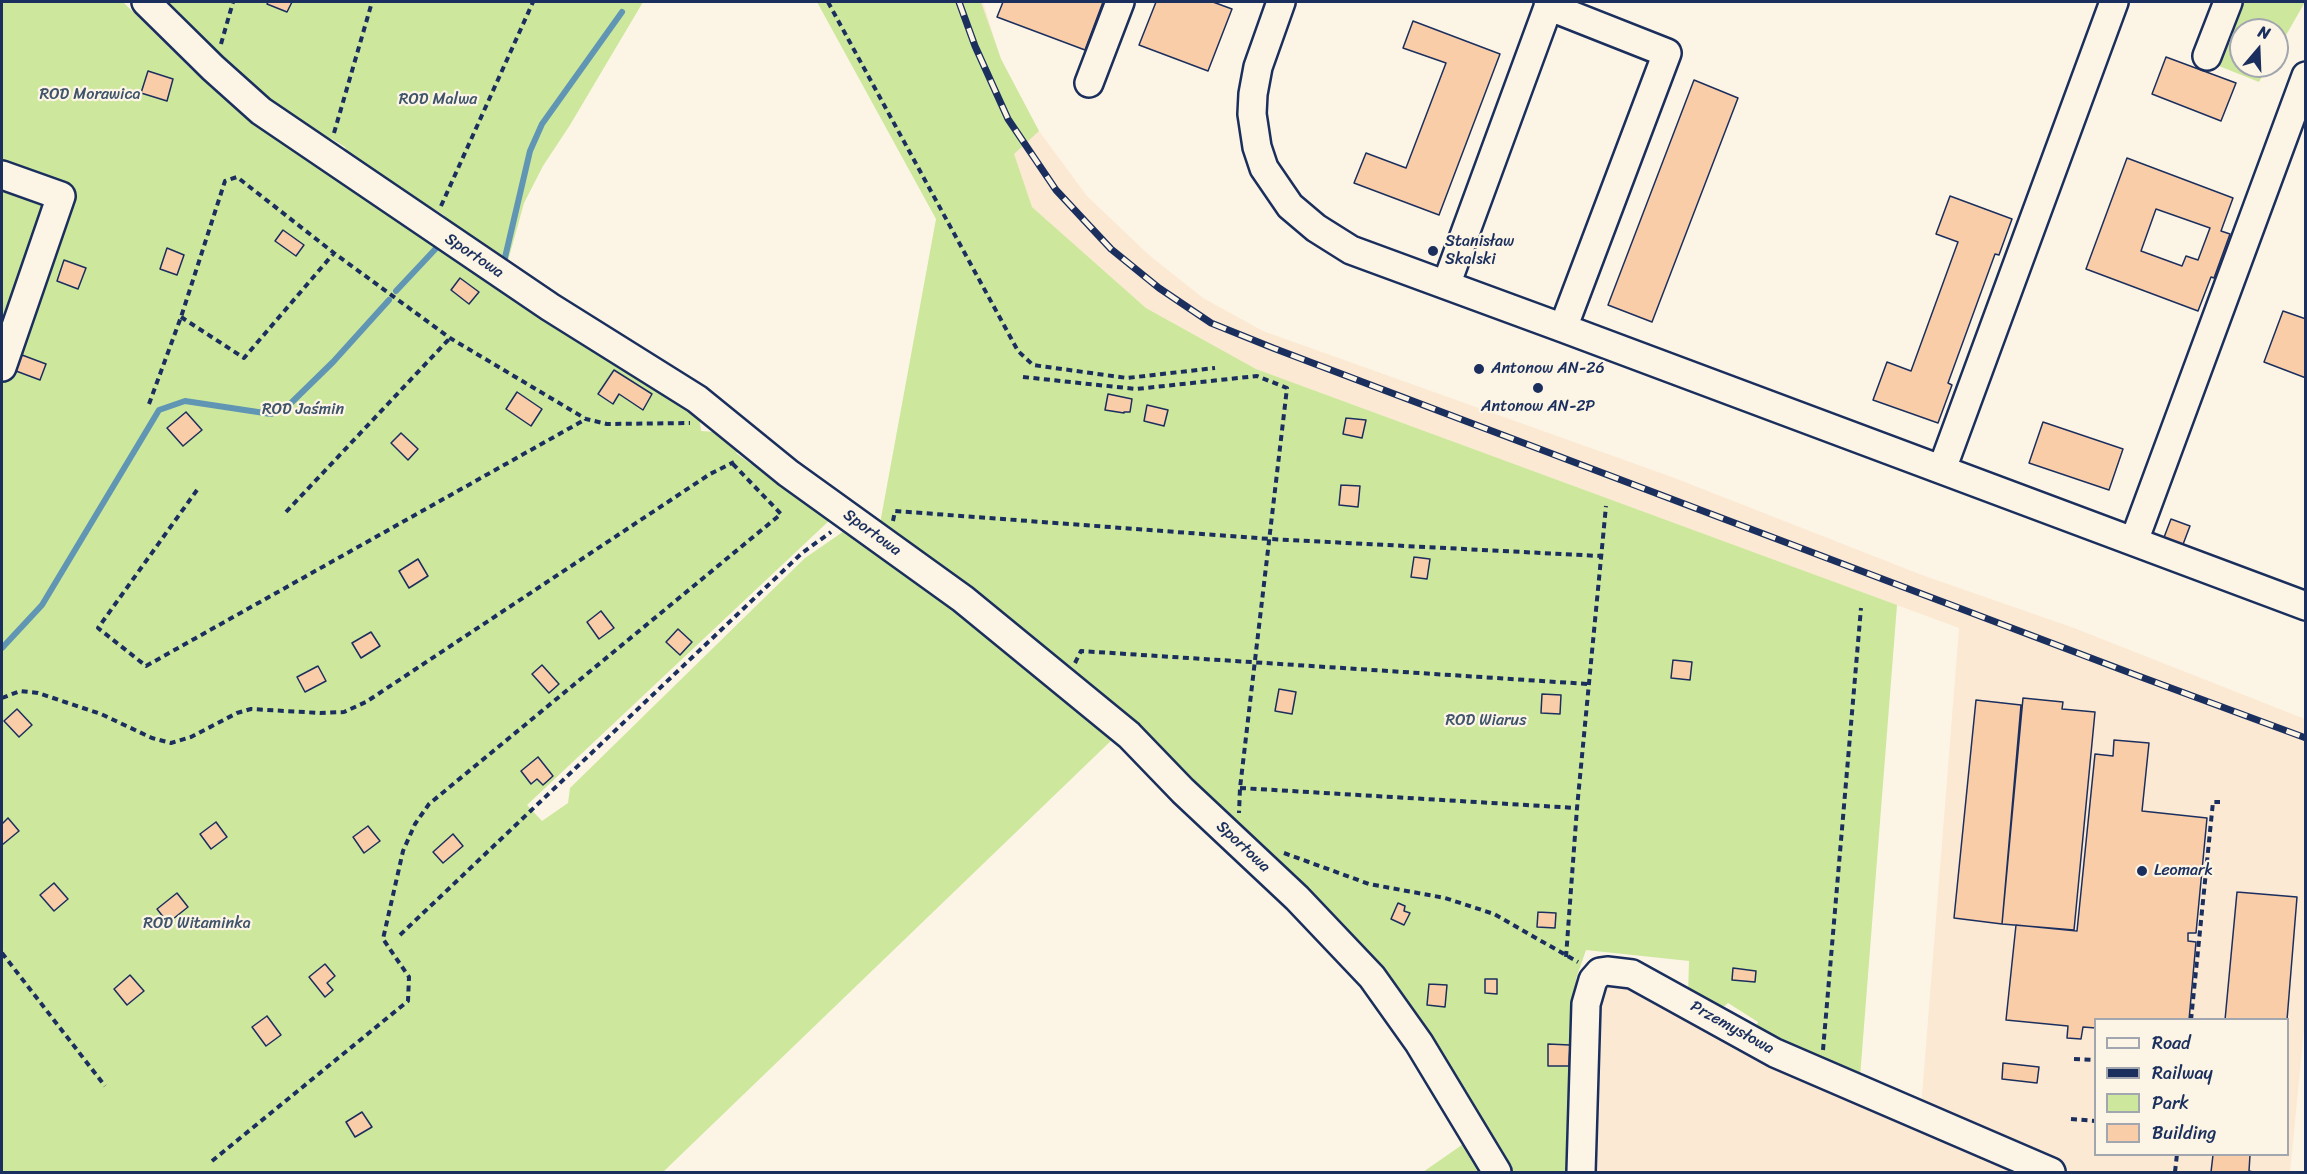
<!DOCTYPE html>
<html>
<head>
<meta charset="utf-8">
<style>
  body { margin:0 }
  #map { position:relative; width:2307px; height:1174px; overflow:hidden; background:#fcf5e5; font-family:Sriracha,sans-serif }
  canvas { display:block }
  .frame { position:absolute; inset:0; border:3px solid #1b2f5e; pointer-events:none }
  .legend { position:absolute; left:2094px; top:1018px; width:195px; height:138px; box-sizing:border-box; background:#fcf5e5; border:2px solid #a2a6af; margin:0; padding:8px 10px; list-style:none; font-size:18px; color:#1b2f5e }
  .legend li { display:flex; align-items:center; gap:12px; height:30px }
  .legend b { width:30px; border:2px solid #a2a6af }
  .north { position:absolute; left:2229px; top:18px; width:60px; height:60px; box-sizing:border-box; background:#fcf5e5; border:2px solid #a2a6af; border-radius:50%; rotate:19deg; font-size:16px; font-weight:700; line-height:24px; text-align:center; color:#1b2f5e }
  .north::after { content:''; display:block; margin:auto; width:21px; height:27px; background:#1b2f5e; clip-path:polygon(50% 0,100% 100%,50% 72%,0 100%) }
</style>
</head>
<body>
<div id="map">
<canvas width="2307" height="1174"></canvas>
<div class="frame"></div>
<ul class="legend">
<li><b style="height:8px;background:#fcf5e5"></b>Road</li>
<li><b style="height:8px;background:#1b2f5e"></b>Railway</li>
<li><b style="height:16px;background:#cde79d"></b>Park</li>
<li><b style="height:16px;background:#facda9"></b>Building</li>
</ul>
<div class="north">N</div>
</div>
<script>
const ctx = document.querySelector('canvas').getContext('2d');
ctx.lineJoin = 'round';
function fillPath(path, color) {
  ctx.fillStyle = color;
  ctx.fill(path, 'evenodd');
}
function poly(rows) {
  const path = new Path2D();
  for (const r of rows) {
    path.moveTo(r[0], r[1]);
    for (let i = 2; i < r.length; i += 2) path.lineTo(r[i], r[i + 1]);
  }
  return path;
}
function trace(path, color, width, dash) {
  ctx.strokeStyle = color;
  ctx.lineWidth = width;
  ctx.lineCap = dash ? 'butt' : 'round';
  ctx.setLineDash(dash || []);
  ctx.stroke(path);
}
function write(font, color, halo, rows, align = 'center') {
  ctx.font = font + ' Sriracha,sans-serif';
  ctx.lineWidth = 4.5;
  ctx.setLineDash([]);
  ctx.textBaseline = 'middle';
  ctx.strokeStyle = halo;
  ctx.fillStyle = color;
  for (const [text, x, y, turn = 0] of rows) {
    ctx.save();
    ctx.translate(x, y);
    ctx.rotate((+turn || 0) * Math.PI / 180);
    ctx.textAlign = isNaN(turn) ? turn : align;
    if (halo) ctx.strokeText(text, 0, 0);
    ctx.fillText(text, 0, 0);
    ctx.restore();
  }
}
const built = poly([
  [944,2,983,2,1001,59,1039,131,1087,196,1149,255,1203,298,1263,331,1672,477,1922,575,2074,628,2305,719,2306,1010,2290,1172,2070,1172,1921,1108,1959,628,1256,369,1146,308,1032,207],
  [2096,1020,2288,1020,2288,1154,2096,1154],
  [1616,981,2021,1172,1588,1172,1601,987]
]);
const green = poly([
  [2,2,123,2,193,71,261,119,699,416,701,431,717,432,742,451,736,453,751,464,758,462,832,518,527,805,542,821,568,803,570,788,805,558,847,529,904,564,1117,735,663,1172,2,1172],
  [163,2,643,2,570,125,543,166,524,203,506,268,446,223,444,215,434,209,425,210,349,158,345,147,332,139,323,138,229,73],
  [817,2,981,2,1001,59,1039,131,1014,154,1032,207,1146,308,1256,369,1897,605,1860,1077,1755,1031,1758,1022,1728,1003,1719,1011,1688,994,1689,961,1586,950,1576,979,1574,1172,1508,1172,1255,847,1075,672,1050,658,879,529,936,219],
  [2237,2,2305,2,2277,51,2277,30,2241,30,2241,66,2268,66,2259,82,2214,64],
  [1469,1140,1487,1172,1423,1172]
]);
const stream = poly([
  [503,266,530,151,542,124,622,12],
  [396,291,442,242],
  [2,648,42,605,159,410,185,401,271,414,288,406,333,362,389,300]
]);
const building = poly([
  [268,2,292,2,287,12,267,4,268,2],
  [1003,2,1103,2,1085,50,997,17,1003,2],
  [1156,2,1213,2,1232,9,1208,71,1139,45,1156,2],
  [1413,21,1500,54,1439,215,1354,183,1366,153,1406,168,1446,63,1403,48,1413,21],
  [2166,57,2236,83,2221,121,2152,94,2166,57],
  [148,71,173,79,167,101,141,93,148,71],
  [1694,80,1738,98,1652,322,1608,305,1694,80],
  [2127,158,2233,198,2221,231,2230,234,2214,278,2211,277,2198,311,2086,269,2127,158],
  [2156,209,2210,228,2198,260,2186,256,2182,266,2141,251,2156,209],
  [1950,196,2012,219,1999,255,1995,254,1948,383,1952,385,1938,423,1873,400,1887,362,1911,371,1958,242,1936,234,1950,196],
  [283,230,304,245,296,256,275,241,283,230],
  [167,248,184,255,177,275,160,269,167,248],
  [64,260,86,268,78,289,57,281,64,260],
  [460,278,479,292,469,304,451,290,460,278],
  [2283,311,2306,319,2306,378,2264,362,2283,311],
  [22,355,46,364,40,380,16,371,22,355],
  [614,370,652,394,643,410,619,394,613,404,598,394,614,370],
  [517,392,542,409,531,426,506,409,517,392],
  [1108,394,1132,399,1130,412,1124,412,1124,413,1105,410,1108,394],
  [1147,405,1168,410,1164,426,1144,421,1147,405],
  [186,412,202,430,183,446,167,428,186,412],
  [1346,418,1366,420,1362,438,1343,434,1346,418],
  [2043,422,2123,449,2109,490,2029,463,2043,422],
  [401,433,418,449,408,460,391,443,401,433],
  [1341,485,1360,486,1358,507,1339,505,1341,485],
  [2171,519,2190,526,2182,547,2163,540,2171,519],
  [1414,557,1430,559,1427,579,1411,577,1414,557],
  [418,559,428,576,409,588,399,571,418,559],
  [601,611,614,628,599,639,587,622,601,611],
  [678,629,692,642,680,655,666,642,678,629],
  [371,632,380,646,361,658,352,643,371,632],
  [1673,660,1692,662,1690,680,1671,678,1673,660],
  [542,665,559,684,549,693,532,674,542,665],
  [318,666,326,681,305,692,297,677,318,666],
  [1279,689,1296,692,1292,714,1275,711,1279,689],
  [1542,694,1561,695,1560,714,1541,713,1542,694],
  [2023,698,2063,702,2062,709,2095,712,2074,930,2002,924,2023,698],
  [1976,700,2021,705,2002,924,1954,918,1976,700],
  [17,709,32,725,19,737,4,721,17,709],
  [2114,740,2149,743,2142,811,2207,818,2196,933,2188,933,2188,941,2196,942,2189,1020,2096,1020,2096,1028,2083,1027,2081,1039,2067,1038,2068,1026,2006,1020,2016,925,2077,931,2095,754,2113,756,2114,740],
  [538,757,553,776,543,785,537,779,531,784,521,771,538,757],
  [8,818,19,831,2,845,2,824,8,818],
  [216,822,227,837,211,849,200,834,216,822],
  [368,826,380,841,364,853,353,837,368,826],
  [453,834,463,846,443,863,433,852,453,834],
  [54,883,68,899,54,911,40,895,54,883],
  [2237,892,2297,897,2287,1020,2225,1020,2237,892],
  [177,893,188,907,168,923,157,909,177,893],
  [1398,903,1405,906,1404,911,1410,913,1404,925,1391,919,1398,903],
  [1538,912,1556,913,1555,928,1537,927,1538,912],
  [325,964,335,976,327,983,333,990,325,997,309,977,325,964],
  [1733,968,1756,971,1755,982,1732,980,1733,968],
  [130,975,144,991,127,1005,114,989,130,975],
  [1485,979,1497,979,1497,994,1485,993,1485,979],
  [1429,984,1447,985,1445,1007,1427,1005,1429,984],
  [267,1016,281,1035,266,1046,252,1027,267,1016],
  [1548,1044,1570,1045,1569,1066,1548,1066,1548,1044],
  [2003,1063,2039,1067,2037,1083,2002,1079,2003,1063],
  [362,1112,372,1127,355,1137,346,1122,362,1112],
  [2257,1154,2250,1155,2249,1171,2253,1172,2211,1172,2213,1155,2257,1154]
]);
const path = poly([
  [828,2,1018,351,1033,365,1127,378,1215,368],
  [221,44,233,2],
  [334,133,372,2],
  [441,206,533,2],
  [181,317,244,358,334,253],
  [1023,377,1136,389,1257,376,1287,388,1240,788,1239,813],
  [149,404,181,317,225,181,237,177,334,253,450,338,586,419,607,424,690,423],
  [197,490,98,628,146,666,586,419],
  [286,512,450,338],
  [893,521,895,511,1270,539,1600,556],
  [1075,663,1081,651,1588,684],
  [2,698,20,691,38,693,101,714,152,738,171,743,191,737,237,713,251,709,320,713,344,712,366,702,710,474,734,462],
  [1240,788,1577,808],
  [1284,853,1369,884,1445,898,1494,914,1578,962],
  [400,935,802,553,831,532],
  [2,953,105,1086],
  [1566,957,1577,808,1606,506],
  [2191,1020,2213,802,2220,802],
  [1823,1050,1861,608],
  [2074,1059,2096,1060],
  [2071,1119,2096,1121],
  [212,1161,408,1001,409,977,383,939,403,851,415,824,429,804,781,514,732,463],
  [2175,1172,2177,1154]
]);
const minor = poly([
  [146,2,213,68,261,111,550,307,697,399,788,473,963,599,1129,735,1183,791,1297,898,1372,977,1419,1043,1497,1172],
  [1281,2,1258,67,1253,94,1252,114,1257,147,1264,168,1290,206,1316,228,1351,250,1563,328,2306,606],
  [1558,2,1548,6,1667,53,1563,328],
  [2207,56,2228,2],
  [1089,83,1120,2],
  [2,175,61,196,2,367],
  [1446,285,1550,2],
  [1942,469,2114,2],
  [2134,541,2306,76],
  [1581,1172,1586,1004,1593,980,1600,972,1607,971,1632,974,1775,1053,2051,1172]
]);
const rail = poly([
  [959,2,975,46,1008,119,1056,190,1111,249,1159,288,1211,323,1273,348,2133,674,2306,738]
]);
const markers = [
  [1433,251,6,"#1b2f5e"],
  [1479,369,6,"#1b2f5e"],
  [1538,388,6,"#1b2f5e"],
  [2142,871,6,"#1b2f5e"]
];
const parkNames = [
  ["ROD Morawica",90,95],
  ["ROD Malwa",438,100],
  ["ROD Jaśmin",303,410],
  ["ROD Wiarus",1486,721],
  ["ROD Witaminka",197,924]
];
const poiNames = [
  ["Stanisław",1445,242],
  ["Skalski",1445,260],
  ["Antonow AN-26",1491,369],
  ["Antonow AN-2P",1538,407,"center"],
  ["Leomark",2154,871]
];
const streetNames = [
  ["Sportowa",474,256,34],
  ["Sportowa",872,533,36],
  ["Sportowa",1243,847,43],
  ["Przemysłowa",1732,1028,29]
];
fillPath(built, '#fbe9d3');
fillPath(green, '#cde79d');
trace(stream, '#6096b4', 6);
fillPath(building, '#facda9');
trace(building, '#1b2f5e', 1.5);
trace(minor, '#1b2f5e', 32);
trace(path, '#1b2f5e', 4, [6, 4.5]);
trace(minor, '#fcf5e5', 27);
trace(rail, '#1b2f5e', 7);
trace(rail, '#fcf5e5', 4.5, [14]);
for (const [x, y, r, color] of markers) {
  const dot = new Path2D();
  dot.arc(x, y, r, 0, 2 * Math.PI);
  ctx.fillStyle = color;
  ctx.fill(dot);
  trace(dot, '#fcf5e5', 2);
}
write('16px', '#3f546b', '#fcf5e5', parkNames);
write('16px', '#1b2f5e', '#fcf5e5', poiNames, 'left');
write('16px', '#1b2f5e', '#fcf5e5', streetNames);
</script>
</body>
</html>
